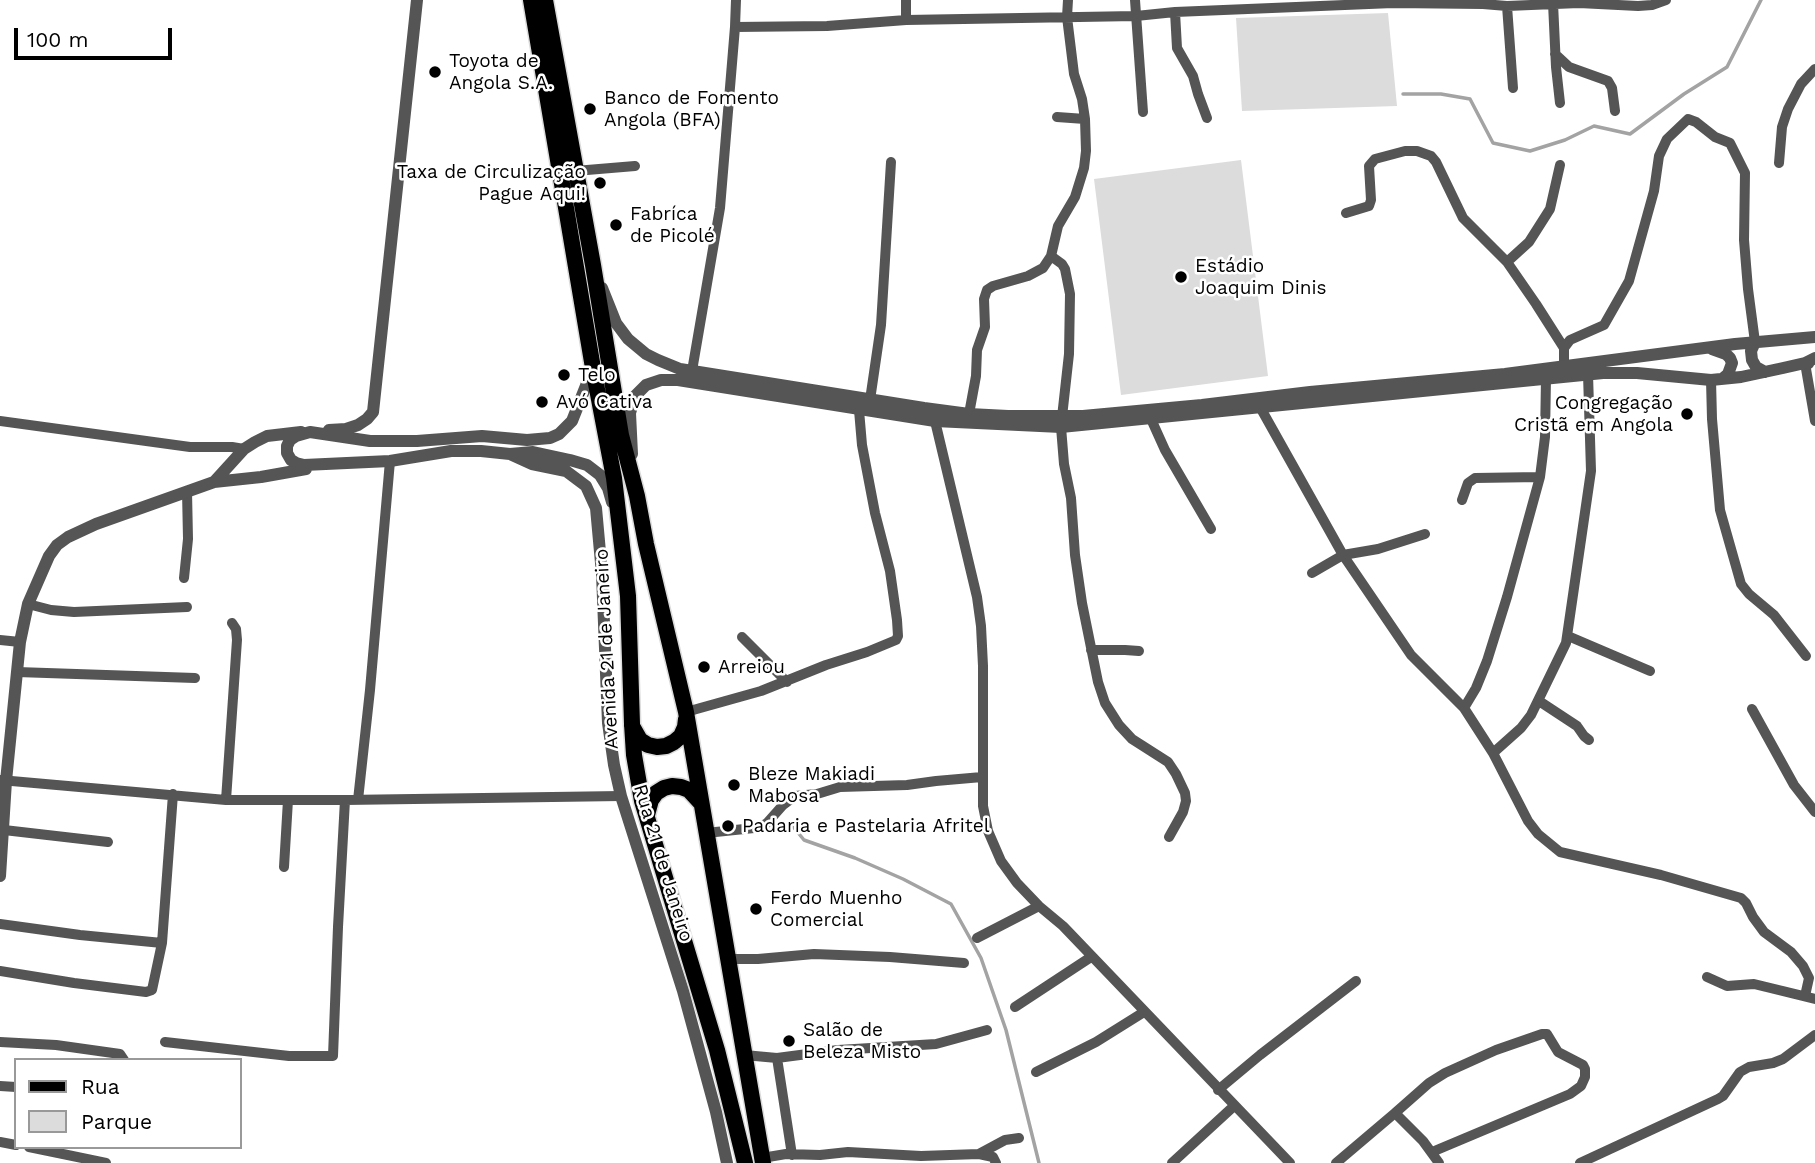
<!DOCTYPE html>
<html>
<head>
<meta charset="utf-8">
<style>
  body { margin:0 }
  #map { position:relative; width:1815px; height:1163px; overflow:hidden; background:#fff; font-family:"Work Sans",sans-serif }
  canvas { display:block }
  .legend { position:absolute; left:14px; top:1058px; width:228px; height:91px; box-sizing:border-box; background:#fff; border:2px solid #999; margin:0; padding:9px 12px; list-style:none; font-size:21px; color:#000 }
  .legend li { display:flex; align-items:center; gap:14px; height:35px }
  .legend b { width:35px; border:2px solid #999 }
  .scale { position:absolute; left:14px; top:28px; width:158px; height:32px; box-sizing:border-box; border:4px solid #000; border-top:0; padding-left:9px; font-size:21px; line-height:24px; white-space:nowrap; color:#000; -webkit-text-stroke:5px #fff; paint-order:stroke }
</style>
</head>
<body>
<div id="map">
<canvas width="1815" height="1163"></canvas>
<ul class="legend">
<li><b style="height:9px;background:#000"></b>Rua</li>
<li><b style="height:19px;background:#dcdcdc"></b>Parque</li>
</ul>
<div class="scale">100 m</div>
</div>
<script>
const ctx = document.querySelector('canvas').getContext('2d');
ctx.lineJoin = 'round';
function fillPath(path, color) {
  ctx.fillStyle = color;
  ctx.fill(path, 'evenodd');
}
function poly(rows) {
  const path = new Path2D();
  for (const r of rows) {
    path.moveTo(r[0], r[1]);
    for (let i = 2; i < r.length; i += 2) path.lineTo(r[i], r[i + 1]);
  }
  return path;
}
function trace(path, color, width, dash) {
  ctx.strokeStyle = color;
  ctx.lineWidth = width;
  ctx.lineCap = dash ? 'butt' : 'round';
  ctx.setLineDash(dash || []);
  ctx.stroke(path);
}
function write(font, color, halo, rows, align = 'center') {
  ctx.font = font + ' "Work Sans",sans-serif';
  ctx.lineWidth = 5;
  ctx.setLineDash([]);
  ctx.textBaseline = 'middle';
  ctx.strokeStyle = halo;
  ctx.fillStyle = color;
  for (const [text, x, y, turn = 0] of rows) {
    ctx.save();
    ctx.translate(x, y);
    ctx.rotate((+turn || 0) * Math.PI / 180);
    ctx.textAlign = isNaN(turn) ? turn : align;
    if (halo) ctx.strokeText(text, 0, 0);
    ctx.fillText(text, 0, 0);
    ctx.restore();
  }
}
const green = poly([
  [1388,13,1397,106,1242,111,1236,18],
  [1241,160,1268,376,1121,395,1094,179]
]);
const stream = poly([
  [1403,94,1441,94,1470,99,1493,143,1530,151,1565,140,1594,126,1630,134,1684,94,1727,67,1761,0],
  [791,824,804,840,855,858,903,879,951,904,981,958,1006,1030,1039,1163]
]);
const minor = poly([
  [1135,0,1143,112],
  [1553,3,1556,67,1560,103],
  [1507,6,1513,88],
  [1175,12,1177,48,1193,76,1198,94,1207,118],
  [906,20,906,0],
  [735,27,827,26,906,20,1136,16,1175,12,1393,3,1483,4,1507,6,1579,3,1638,6,1652,5,1666,0],
  [1555,54,1569,67,1608,81,1612,88,1615,111],
  [1057,117,1085,119],
  [1779,163,1782,127,1788,109,1801,84,1815,69],
  [575,171,635,166],
  [1346,213,1369,206,1371,200,1369,166,1375,159,1405,151,1417,151,1431,156,1436,162,1463,218,1507,262,1536,304,1564,348],
  [1051,256,1062,264,1065,269,1070,294,1069,354,1062,417],
  [1507,262,1529,242,1550,209,1560,165],
  [1809,364,1805,363,1815,421],
  [1564,366,1564,348,1570,340,1604,325,1629,281,1654,191,1659,156,1667,139,1688,119,1696,122,1715,137,1730,143,1745,173,1744,240,1748,289,1755,342],
  [692,371,720,208,735,27,736,0],
  [1711,380,1712,419,1720,510,1741,584,1749,594,1774,615,1806,656],
  [870,400,881,325,891,162],
  [1260,407,1343,555,1411,655,1464,708,1493,753,1528,821,1538,834,1560,852,1661,875,1741,898,1746,903,1753,917,1764,932,1791,952,1803,966,1809,978,1805,996],
  [969,414,976,376,977,350,985,327,984,299,987,290,993,286,1028,276,1043,268,1051,256,1058,226,1075,197,1084,168,1086,151,1085,119,1082,99,1074,74,1067,17,1068,0],
  [1151,419,1165,450,1211,529],
  [0,421,190,447,232,447,244,449],
  [935,421,977,597,981,626,983,666,983,806,988,831,1001,861,1017,883,1039,906,1063,926,1290,1163],
  [1061,427,1064,464,1071,498,1075,555,1082,603,1098,682,1105,703,1119,725,1132,739,1168,762,1176,774,1185,793,1186,801,1183,812,1169,837],
  [1462,500,1468,483,1475,478,1540,477],
  [1312,573,1343,555,1378,549,1425,534],
  [184,578,188,539,187,491],
  [28,604,51,610,74,612,187,607],
  [1568,636,1650,671],
  [742,637,787,682],
  [0,640,20,642],
  [1091,650,1125,650,1139,651],
  [17,672,195,678],
  [1539,701,1577,726,1584,736,1589,740],
  [1464,708,1476,688,1487,661,1507,597,1540,477,1545,437,1546,378],
  [1752,709,1794,785,1815,812],
  [686,712,761,691,826,665,867,652,896,640,898,636,897,620,890,571,875,513,862,445,859,410],
  [1493,753,1521,728,1531,715,1566,643,1591,471,1588,374],
  [0,780,226,800,345,800,621,796],
  [226,800,237,640,236,629,232,623],
  [358,800,370,690,390,461],
  [4,830,108,842],
  [706,833,754,828,762,826,767,823,783,805,795,796,817,794,840,787,907,785,936,781,982,777],
  [284,867,288,800],
  [0,924,80,935,162,943],
  [977,938,1039,906],
  [729,959,758,959,814,954,890,957,964,963],
  [0,971,74,983,146,992,152,990,162,943,173,794],
  [1707,977,1727,986,1754,984,1815,999],
  [1015,1007,1091,957],
  [0,1042,56,1045,120,1054,124,1060],
  [165,1042,289,1056,333,1056,338,927,345,800],
  [744,1055,777,1058,838,1050,936,1044,987,1030],
  [777,1058,792,1155],
  [1036,1072,1096,1042,1144,1012],
  [0,1086,16,1087],
  [1218,1090,1260,1055,1356,981],
  [1395,1113,1429,1083,1445,1073,1496,1050,1542,1034,1547,1034,1558,1052,1583,1065,1585,1069,1585,1077,1581,1086,1570,1094,1432,1152],
  [0,1142,16,1145],
  [29,1147,106,1163],
  [979,1154,1005,1140,1019,1138],
  [762,1158,786,1154,820,1155,848,1152,921,1156,979,1154,993,1157,996,1163],
  [1172,1163,1234,1106],
  [1336,1163,1395,1113,1423,1141,1439,1163],
  [1580,1163,1718,1099,1723,1096,1740,1072,1749,1067,1773,1063,1783,1059,1815,1035]
]);
const tertiary = poly([
  [602,288,616,323,628,339,646,354,658,360,680,369,924,408,969,414,1008,416,1083,416,1202,405,1310,392,1505,374,1735,344,1815,337],
  [1755,342,1751,351,1752,360,1756,367,1765,372],
  [1712,349,1726,354,1730,358,1732,363,1728,374,1722,379],
  [593,368,572,421,559,434,550,438,527,440,482,436,417,441,370,441,310,432,296,436,290,440,287,446,287,453,291,460,296,463,304,465,390,461,451,451,481,451,510,454,533,452,570,460,587,465,600,475,608,488,612,502],
  [329,430,346,429,358,425,367,419,373,412,417,0],
  [510,454,532,464,566,471,586,486,596,508,602,574,608,723,614,765,621,796,683,991,716,1112,727,1163],
  [632,454,630,413,635,396,646,385,661,380,678,380,935,421,1061,427,1603,373,1637,373,1711,380,1741,377,1783,368,1805,363,1815,358],
  [214,482,244,449,255,442,267,436,301,432],
  [0,876,6,781,20,642,28,604,49,556,57,545,68,537,96,524,214,482,261,477,306,469]
]);
const primary = poly([
  [531,0,593,368,614,478,628,596,632,724,634,755,642,801,717,1050,745,1163],
  [545,0,593,265,621,435,637,496,646,544,686,712,763,1163],
  [632,726,640,740,648,745,657,747,666,746,674,742,681,736,685,727,686,719],
  [647,815,651,800,656,793,664,788,672,786,681,787,689,790,701,803]
]);
const markers = [
  [435,72,7,"#000"],
  [590,109,7,"#000"],
  [600,183,7,"#000"],
  [616,225,7,"#000"],
  [1181,277,7,"#000"],
  [564,375,7,"#000"],
  [542,402,7,"#000"],
  [1687,414,7,"#000"],
  [704,667,7,"#000"],
  [734,785,7,"#000"],
  [728,826,7,"#000"],
  [756,909,7,"#000"],
  [789,1041,7,"#000"]
];
const poiNames = [
  ["Toyota de",449,61],
  ["Angola S.A.",449,83],
  ["Banco de Fomento",604,98],
  ["Angola (BFA)",604,120],
  ["Taxa de Circulização",586,172,"right"],
  ["Pague Aqui!",586,194,"right"],
  ["Fabríca",630,214],
  ["de Picolé",630,236],
  ["Estádio",1195,266],
  ["Joaquim Dinis",1195,288],
  ["Telo",578,375],
  ["Avó Cativa",556,402],
  ["Congregação",1673,403,"right"],
  ["Cristã em Angola",1673,425,"right"],
  ["Arreiou",718,667],
  ["Bleze Makiadi",748,774],
  ["Mabosa",748,796],
  ["Padaria e Pastelaria Afritel",742,826],
  ["Ferdo Muenho",770,898],
  ["Comercial",770,920],
  ["Salão de",803,1030],
  ["Beleza Misto",803,1052]
];
const streetNames = [
  ["Avenida 21 de Janeiro",607,649,-93],
  ["Rua 21 de Janeiro",663,863,73]
];
fillPath(green, '#dcdcdc');
trace(stream, '#a3a3a3', 3.5);
trace(primary, '#dbdbdb', 19);
trace(minor, '#555', 10);
trace(tertiary, '#555', 12);
trace(primary, '#000', 16);
for (const [x, y, r, color] of markers) {
  const dot = new Path2D();
  dot.arc(x, y, r, 0, 2 * Math.PI);
  ctx.fillStyle = color;
  ctx.fill(dot);
  trace(dot, '#fff', 2.5);
}
write('19px', '#000', '#fff', poiNames, 'left');
write('19px', '#000', '#fff', streetNames);
</script>
</body>
</html>
